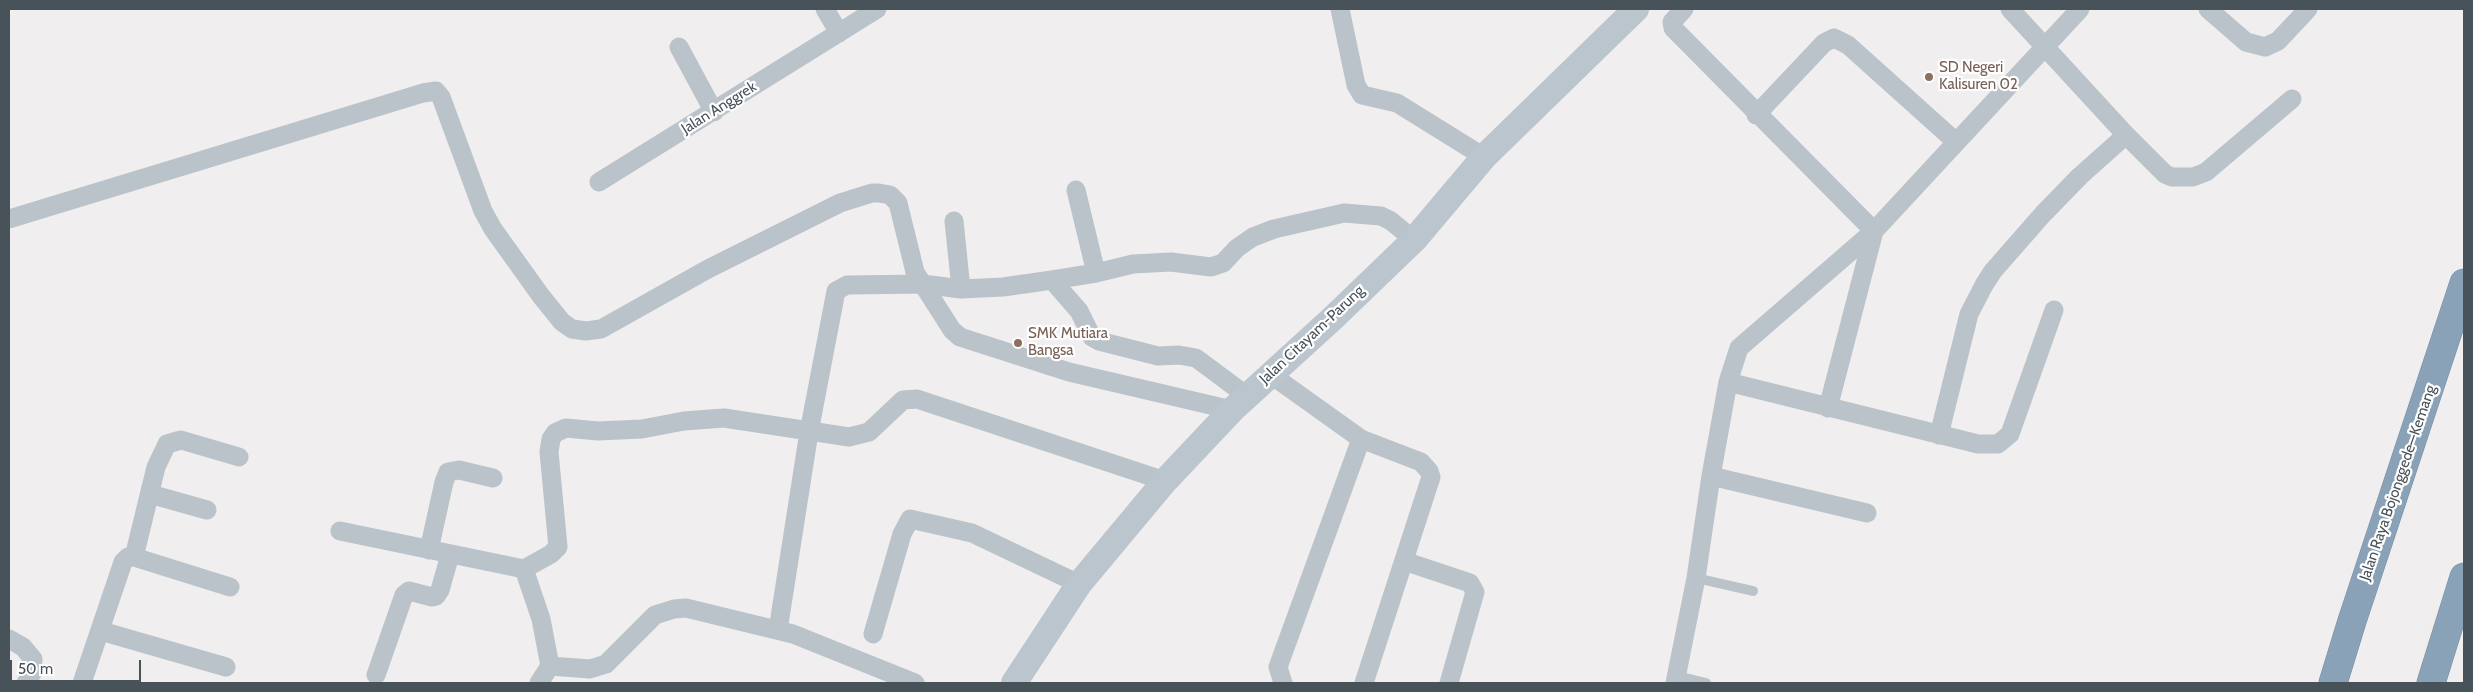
<!DOCTYPE html>
<html>
<head>
<meta charset="utf-8">
<style>
  body { margin:0 }
  #map { position:relative; width:2473px; height:692px; overflow:hidden; background:#f0eeee; font-family:Cabin,sans-serif }
  canvas { display:block }
  .frame { position:absolute; inset:0; border:10px solid #485259; pointer-events:none }
  .scale { position:absolute; left:10px; top:660px; width:131px; height:22px; box-sizing:border-box; border:2px solid #485259; border-top:0; padding-left:6px; font-size:15px; line-height:18px; white-space:nowrap; color:#485259; -webkit-text-stroke:4px #fff; paint-order:stroke }
</style>
</head>
<body>
<div id="map">
<canvas width="2473" height="692"></canvas>
<div class="frame"></div>
<div class="scale">50 m</div>
</div>
<script>
const ctx = document.querySelector('canvas').getContext('2d');
ctx.lineJoin = 'round';
function poly(rows) {
  const path = new Path2D();
  for (const r of rows) {
    path.moveTo(r[0], r[1]);
    for (let i = 2; i < r.length; i += 2) path.lineTo(r[i], r[i + 1]);
  }
  return path;
}
function trace(path, color, width, dash) {
  ctx.strokeStyle = color;
  ctx.lineWidth = width;
  ctx.lineCap = dash ? 'butt' : 'round';
  ctx.setLineDash(dash || []);
  ctx.stroke(path);
}
function write(font, color, halo, rows, align = 'center') {
  ctx.font = font + ' Cabin,sans-serif';
  ctx.lineWidth = 4.5;
  ctx.setLineDash([]);
  ctx.textBaseline = 'middle';
  ctx.strokeStyle = halo;
  ctx.fillStyle = color;
  for (const [text, x, y, turn = 0] of rows) {
    ctx.save();
    ctx.translate(x, y);
    ctx.rotate((+turn || 0) * Math.PI / 180);
    ctx.textAlign = isNaN(turn) ? turn : align;
    if (halo) ctx.strokeText(text, 0, 0);
    ctx.fillText(text, 0, 0);
    ctx.restore();
  }
}
const lane = poly([
  [1696,578,1753,591],
  [1677,676,1706,683]
]);
const street = poly([
  [825,9,839,33],
  [1340,9,1356,85,1362,95,1397,103,1484,157],
  [1684,9,1672,22,1673,28,1874,231,2080,9],
  [2010,9,2126,135,2165,174,2172,177,2193,177,2206,172,2292,99],
  [2208,9,2246,42,2265,47,2278,41,2308,9],
  [679,47,714,112],
  [1756,115,1824,43,1834,38,1848,45,1955,141],
  [599,182,877,9],
  [1076,190,1096,273],
  [9,219,423,93,436,91,441,97,483,211,493,229,541,296,562,322,572,329,586,331,601,329,708,269,840,203,872,193,879,193,890,195,898,203,915,272,952,330,960,337,1069,372,1232,410],
  [954,221,961,289,1003,287,1052,280,1096,273,1133,264,1171,262,1211,267,1223,263,1237,248,1253,237,1274,229,1344,213,1381,216,1391,221,1414,240],
  [1052,280,1079,311,1092,337,1099,341,1158,356,1179,355,1196,358,1247,396],
  [1270,374,1361,439,1278,667,1283,683],
  [1728,382,1978,444,1998,444,2010,434,2054,310],
  [1828,408,1874,231],
  [1939,435,1969,314,1984,285,1993,271,2043,214,2080,176,2126,135],
  [1361,439,1421,462,1429,471,1431,477,1364,683],
  [1711,476,1867,513],
  [150,494,207,510],
  [340,531,524,569,541,619,550,666],
  [429,550,444,482,448,472,459,470,493,478],
  [134,557,156,467,167,444,181,440,239,457],
  [1404,561,1470,583,1475,592,1449,683],
  [524,569,551,554,558,547,549,452,551,439,555,433,566,428,598,431,642,429,684,421,724,418,849,437,869,432,903,400,917,399,1165,481],
  [778,630,809,432,836,291,847,285,923,284,961,289],
  [101,631,226,667],
  [873,634,902,534,910,519,972,533,1079,584],
  [9,639,23,647,33,659,32,673,26,683],
  [376,675,404,595,409,591,432,597,436,596,440,590,450,555],
  [82,683,123,562,128,557,134,557,230,587],
  [539,683,550,666,590,669,606,664,655,615,674,609,686,608,793,634,915,683],
  [1675,683,1696,578,1711,476,1728,382,1739,348,1874,231]
]);
const secondary = poly([
  [1014,683,1079,584,1165,481,1232,410,1333,318,1414,240,1484,157,1636,9]
]);
const highway = poly([
  [2333,683,2352,621,2464,283],
  [2431,683,2464,577]
]);
const markers = [
  [1929,77,5,"#8d6e63"],
  [1018,343,5,"#8d6e63"]
];
const educationNames = [
  ["SD Negeri",1939,68],
  ["Kalisuren 02",1939,85],
  ["SMK Mutiara",1028,334],
  ["Bangsa",1028,351]
];
const streetNames = [
  ["Jalan Anggrek",719,108,-32],
  ["Jalan Citayam-Parung",1312,335,-43],
  ["Jalan Raya Bojonggede—Kemang",2398,483,-71]
];
trace(highway, '#758da4', 29);
trace(lane, '#bac3c9', 10);
trace(street, '#bac3c9', 19);
trace(secondary, '#bbc5ce', 26);
trace(highway, '#8aa2b8', 28);
for (const [x, y, r, color] of markers) {
  const dot = new Path2D();
  dot.arc(x, y, r, 0, 2 * Math.PI);
  ctx.fillStyle = color;
  ctx.fill(dot);
  trace(dot, '#fff', 2);
}
write('15px', '#785e54', '#fff', educationNames, 'left');
write('15px', '#485259', '#fff', streetNames);
</script>
</body>
</html>
